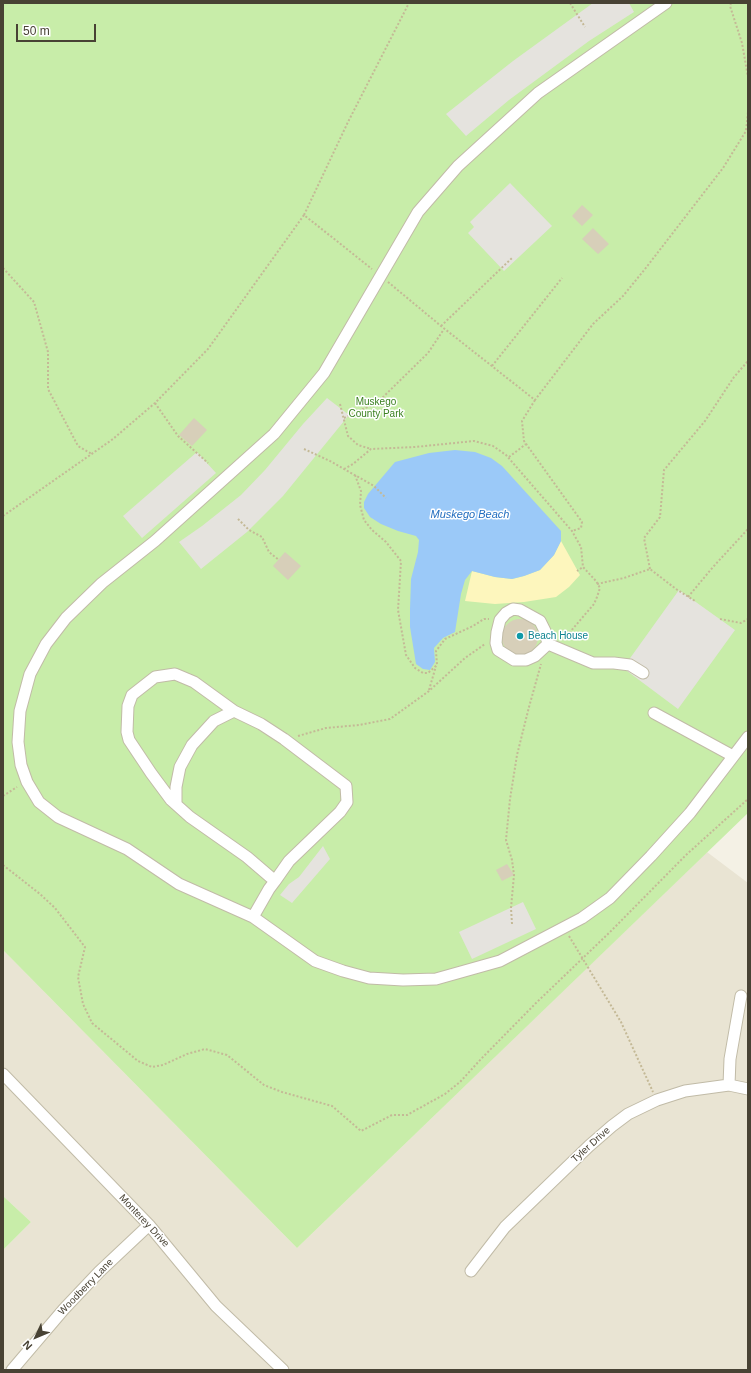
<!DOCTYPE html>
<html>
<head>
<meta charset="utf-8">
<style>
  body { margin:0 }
  #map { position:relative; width:751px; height:1373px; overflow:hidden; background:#f4f1e5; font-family:Helvetica,sans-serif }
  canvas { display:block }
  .frame { position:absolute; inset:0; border:4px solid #484234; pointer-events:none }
  .north { position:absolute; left:16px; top:1317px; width:40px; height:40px; -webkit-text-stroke:3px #fff; paint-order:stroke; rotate:226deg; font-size:11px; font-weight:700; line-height:16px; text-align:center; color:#484234 }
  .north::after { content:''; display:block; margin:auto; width:14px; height:18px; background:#484234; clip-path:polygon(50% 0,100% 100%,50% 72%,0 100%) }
  .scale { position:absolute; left:16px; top:24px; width:80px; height:18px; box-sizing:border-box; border:2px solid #484234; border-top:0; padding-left:5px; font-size:12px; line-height:14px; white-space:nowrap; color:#484234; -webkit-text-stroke:3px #fff; paint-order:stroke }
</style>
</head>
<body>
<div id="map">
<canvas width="751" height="1373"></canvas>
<div class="frame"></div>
<div class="north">N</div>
<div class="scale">50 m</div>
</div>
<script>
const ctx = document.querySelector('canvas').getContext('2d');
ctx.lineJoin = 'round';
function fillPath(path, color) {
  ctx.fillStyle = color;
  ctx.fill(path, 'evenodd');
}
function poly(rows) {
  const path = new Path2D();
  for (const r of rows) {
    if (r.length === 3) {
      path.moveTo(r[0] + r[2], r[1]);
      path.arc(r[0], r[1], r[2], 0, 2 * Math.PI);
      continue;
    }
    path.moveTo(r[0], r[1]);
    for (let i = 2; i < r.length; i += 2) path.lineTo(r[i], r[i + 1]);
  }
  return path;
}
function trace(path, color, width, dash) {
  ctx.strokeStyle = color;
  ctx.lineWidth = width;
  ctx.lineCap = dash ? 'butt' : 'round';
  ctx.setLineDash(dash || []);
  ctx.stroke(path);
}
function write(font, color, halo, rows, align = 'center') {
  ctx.font = font + ' Helvetica,sans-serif';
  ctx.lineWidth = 3;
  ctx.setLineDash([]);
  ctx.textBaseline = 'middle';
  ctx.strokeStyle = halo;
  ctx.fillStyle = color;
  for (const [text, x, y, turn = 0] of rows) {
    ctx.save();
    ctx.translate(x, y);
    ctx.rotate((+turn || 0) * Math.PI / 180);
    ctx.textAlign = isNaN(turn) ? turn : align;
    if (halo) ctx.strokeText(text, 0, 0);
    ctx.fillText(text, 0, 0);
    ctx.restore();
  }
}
const residential = poly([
  [707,852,748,883,748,1370,3,1370,3,1250,31,1222,3,1196,3,950,297,1248]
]);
const green = poly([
  [3,3,748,3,748,813,297,1248,3,950],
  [3,1196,31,1222,3,1250]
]);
const sand = poly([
  [561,541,580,575,569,587,556,597,524,602,495,604,465,601,472,571,495,577,512,579,524,576,540,570,554,555]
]);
const parking = poly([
  [593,3,629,3,634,12,589,41,509,100,466,136,446,114,513,61],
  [510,183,552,226,504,271,468,233,474,227,470,222],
  [327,398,349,415,283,496,247,532,201,569,179,542,202,526,241,495,265,470,303,424],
  [197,452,216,473,142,538,123,516],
  [679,590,735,630,678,709,623,668],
  [323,846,330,859,292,903,280,895,289,884,299,877],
  [523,902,536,929,472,959,459,932]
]);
const water = poly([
  [455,450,475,452,491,458,502,466,561,531,561,541,554,555,540,570,524,576,512,579,495,577,472,571,465,580,461,594,455,632,443,638,434,648,435,662,430,670,423,669,416,664,410,627,410,609,411,579,418,552,419,540,416,536,398,531,381,524,370,517,364,508,364,502,368,494,395,462,429,453]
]);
const building = poly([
  [582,205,593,215,582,226,572,216],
  [593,228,609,244,598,254,582,239],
  [194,418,207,430,192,446,179,435],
  [285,552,301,566,288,580,273,566],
  [520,637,18],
  [507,864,514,875,502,881,496,870]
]);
const path = poly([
  [570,3,585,27],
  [731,3,730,6,742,43,748,77],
  [304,215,348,122,409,3],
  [3,268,34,302,48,352,48,389,78,446,92,454],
  [388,282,441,326,535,400,593,324,623,296,645,269,723,168,746,131,748,112],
  [441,326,512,258],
  [492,366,562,278],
  [535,400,522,421,524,441,582,522,581,528,572,531],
  [155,403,178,436,208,463],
  [340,404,348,436,358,445,371,449],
  [344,418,378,402,428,353,444,329],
  [304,449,330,461,374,486,386,498],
  [509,457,526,444],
  [344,469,353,464,371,449,415,447,474,441,493,446,506,455,572,531,581,547,583,567],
  [355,475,361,491,360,505,364,520,372,530,386,542,401,561,398,610,406,655,415,668,423,673,428,673,437,665,436,651,445,639,473,626,484,619,489,619],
  [3,516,113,439,155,403,208,349,304,215,372,269],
  [238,519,249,530,262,537,269,552,279,560],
  [650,569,644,538,660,517,664,470,705,421,734,377,748,361],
  [597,584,624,578,650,569,676,589,695,601],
  [688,597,713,567,748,529],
  [720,619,741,623,748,619],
  [564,639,594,604,597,597,600,588,596,581,583,567,577,571],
  [429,690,436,666],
  [298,736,326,728,359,725,390,719,429,691,465,658,485,644],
  [3,796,17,787],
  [3,865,40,894,55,908,85,947,78,977,83,1004,92,1023,138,1061,152,1067,163,1065,187,1054,205,1049,227,1055,264,1085,282,1092,332,1106,361,1131,392,1115,407,1115,445,1094,460,1082,481,1059,536,1003,610,932,686,855,748,799],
  [512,924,511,908,514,875,512,860,506,840,510,799,517,755,529,707,541,664],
  [569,936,621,1022,653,1092]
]);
const minor = poly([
  [666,3,538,93,458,166,418,212,324,373,274,434,155,541,102,583,66,618,46,644,30,674,20,711,18,742,21,765,27,782,39,802,58,817,127,849,179,884,253,917,315,961,343,971,369,978,403,980,436,979,500,961,582,918,610,898,651,856,690,813,748,737],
  [548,644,535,656,526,660,514,660,498,650,496,643,497,632,500,620,506,613,513,609,520,610,540,621,545,631,548,644,593,663,614,663,630,665,643,673],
  [654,713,733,756],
  [176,803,176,787,180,767,192,745,214,721,234,711],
  [253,917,269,889,275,881,289,861,340,812,347,802,346,786,284,739,261,724,234,711,194,682,175,674,155,677,132,695,128,706,127,732,129,740,151,773,171,800,190,817,247,857,275,881],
  [3,1074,149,1225,216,1306,283,1370],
  [729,1085,730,1059,741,996],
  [471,1271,505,1227,589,1146,612,1126,628,1114,657,1100,685,1091,729,1085,748,1089],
  [12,1370,64,1309,99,1272,149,1225]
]);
const markers = [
  [520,636,4,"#0f9aa8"]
];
const parkNames = [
  ["Muskego",376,402],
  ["County Park",376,414]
];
const cultureNames = [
  ["Beach House",528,636]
];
const streetNames = [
  ["Tyler Drive",591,1145,-42],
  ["Monterey Drive",144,1221,47],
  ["Woodberry Lane",86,1287,-46]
];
const waterNames = [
  ["Muskego Beach",470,515]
];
fillPath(residential, '#e9e4d3');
fillPath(green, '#c8eda9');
fillPath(sand, '#fdf6bd');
fillPath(parking, '#e5e3de');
fillPath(water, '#9bc9f8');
fillPath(building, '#d7cfb9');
trace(minor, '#c1bba7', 13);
trace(path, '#c4b996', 2, [2, 2]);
trace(minor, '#fff', 11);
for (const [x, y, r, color] of markers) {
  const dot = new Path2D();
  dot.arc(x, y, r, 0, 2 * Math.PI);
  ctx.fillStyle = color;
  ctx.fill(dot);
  trace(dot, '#fff', 1.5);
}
write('10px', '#3b8021', '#fff', parkNames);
write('10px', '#0d838f', '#fff', cultureNames, 'left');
write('10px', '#484234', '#fff', streetNames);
write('italic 11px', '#216dbf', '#fff', waterNames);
</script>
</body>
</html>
